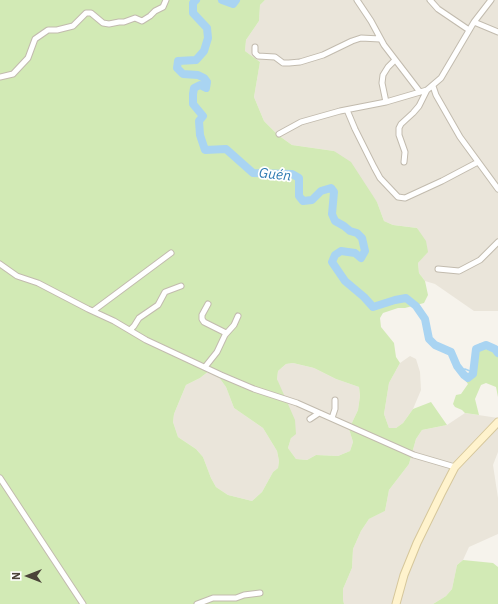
<!DOCTYPE html>
<html>
<head>
<meta charset="utf-8">
<style>
  body { margin:0 }
  #map { position:relative; width:498px; height:604px; overflow:hidden; background:#f6f3ec; font-family:"IBM Plex Sans",sans-serif }
  canvas { display:block }
  .north { position:absolute; left:8px; top:556px; width:40px; height:40px; -webkit-text-stroke:3px #fff; paint-order:stroke; rotate:270deg; font-size:11px; font-weight:700; line-height:16px; text-align:center; color:#4b4439 }
  .north::after { content:''; display:block; margin:auto; width:14px; height:18px; background:#4b4439; clip-path:polygon(50% 0,100% 100%,50% 72%,0 100%) }
</style>
</head>
<body>
<div id="map">
<canvas width="498" height="604"></canvas>
<div class="north">N</div>
</div>
<script>
const ctx = document.querySelector('canvas').getContext('2d');
ctx.lineJoin = 'round';
function fillPath(path, color) {
  ctx.fillStyle = color;
  ctx.fill(path, 'evenodd');
}
function poly(rows) {
  const path = new Path2D();
  for (const r of rows) {
    path.moveTo(r[0], r[1]);
    for (let i = 2; i < r.length; i += 2) path.lineTo(r[i], r[i + 1]);
  }
  return path;
}
function trace(path, color, width, dash) {
  ctx.strokeStyle = color;
  ctx.lineWidth = width;
  ctx.lineCap = dash ? 'butt' : 'round';
  ctx.setLineDash(dash || []);
  ctx.stroke(path);
}
function write(font, color, halo, rows, align = 'center') {
  ctx.font = font + ' "IBM Plex Sans",sans-serif';
  ctx.lineWidth = 3.5;
  ctx.setLineDash([]);
  ctx.textBaseline = 'middle';
  ctx.strokeStyle = halo;
  ctx.fillStyle = color;
  for (const [text, x, y, turn = 0] of rows) {
    ctx.save();
    ctx.translate(x, y);
    ctx.rotate((+turn || 0) * Math.PI / 180);
    ctx.textAlign = isNaN(turn) ? turn : align;
    if (halo) ctx.strokeText(text, 0, 0);
    ctx.fillText(text, 0, 0);
    ctx.restore();
  }
}
const residential = poly([
  [265,0,498,0,498,311,474,311,435,284,425,281,419,273,418,263,427,252,417,228,393,225,384,221,377,202,334,151,292,145,278,135,264,121,254,97,260,62,245,51,246,40,259,21,260,5],
  [410,356,416,359,420,372,421,390,413,409,403,423,396,428,389,428,384,414,389,383,400,363],
  [293,363,314,368,336,379,359,387,360,396,358,410,349,429,353,442,350,451,338,456,316,455,307,460,296,459,288,448,291,438,277,379,278,371,286,364],
  [209,371,218,376,226,387,234,408,263,428,277,451,279,461,278,468,273,472,262,492,252,501,228,495,216,487,211,478,203,457,196,449,178,437,173,422,174,414,186,385,200,378],
  [465,413,498,418,498,452,493,465,498,498,498,534,469,547,463,560,457,565,452,589,446,596,433,604,344,604,343,600,343,589,352,568,353,549,361,531,369,519,385,511,389,490,409,464,416,439,422,430,447,425]
]);
const green = poly([
  [0,0,265,0,260,5,259,21,246,40,245,51,260,62,254,97,264,121,278,135,292,145,334,151,351,162,377,202,384,221,393,225,417,228,426,241,428,252,418,263,419,273,425,281,428,295,424,303,405,308,398,308,383,313,380,318,381,327,394,343,396,357,400,363,389,383,384,414,389,428,396,428,403,423,413,409,431,402,447,425,422,430,416,439,409,464,389,490,385,511,369,519,361,531,353,549,352,568,343,589,343,600,344,604,0,604],
  [293,363,314,368,336,379,359,387,360,396,358,410,349,429,353,442,350,451,338,456,316,455,307,460,296,459,288,448,291,438,296,434,295,420,277,379,278,371,286,364],
  [209,371,218,376,226,387,234,408,263,428,277,451,279,461,278,468,273,472,262,492,252,501,228,495,216,487,211,478,203,457,196,449,178,437,173,422,174,414,186,385,200,378],
  [480,343,486,349,498,354,498,397,496,387,486,383,481,385,475,399,479,415,465,413,462,410,455,407,453,404,456,395,461,394,468,384,465,380,471,369,475,347],
  [463,560,493,563,498,567,498,604,433,604,446,596,452,589,457,565]
]);
const stream = poly([
  [460,370,465,369,470,371,473,374]
]);
const river = poly([
  [196,0,193,3,193,13,207,28,208,38,204,51,196,60,178,61,177,68,183,74,198,75,204,78,207,82,206,88,200,85,194,88,193,94,193,104,203,116,199,121,200,135,205,150,226,149,253,173,292,174,299,178,299,196,303,201,312,200,321,191,331,188,334,192,332,214,335,221,344,226,350,231,357,233,362,238,365,251,361,258,355,253,341,251,335,255,332,262,345,281,364,297,373,307,395,300,406,298,416,306,425,319,429,339,435,345,451,352,457,366,464,375,468,378,473,374,476,349,486,345,495,349,498,353],
  [222,0,233,4,236,0]
]);
const street = poly([
  [357,0,371,21,384,45,420,92],
  [430,0,438,9,469,30],
  [474,22,498,32],
  [255,47,255,53,258,56,275,57,283,63,289,63,300,62,323,55,352,41,361,38,380,39],
  [0,77,13,74,28,58,35,39,48,30,57,30,73,26,86,13,91,13,103,23,109,24,119,22,124,22,135,18,142,21,150,16,155,11,163,7,166,0],
  [433,86,436,95,460,137,498,189],
  [386,102,382,83,383,75,388,67,395,60],
  [347,110,355,129,374,167,380,178,398,197,405,198,442,181,478,162],
  [279,134,301,122,340,111,386,102,427,90,441,78,474,22,491,0],
  [404,162,405,152,399,135,399,128,401,124,413,113,419,106,427,90],
  [0,264,17,276,38,283,88,309,114,321,146,340,221,375,254,389,297,403,414,455,455,467],
  [438,269,459,271,480,260,498,242],
  [208,304,202,315,202,319,204,322,226,333],
  [93,311,171,253],
  [130,330,134,326,139,318,158,305,165,292,181,286],
  [205,367,217,352,225,335,234,325,238,316],
  [332,418,335,409,335,400],
  [310,419,319,413],
  [0,478,83,604],
  [197,604,213,598,236,598,244,595,260,593]
]);
const secondary = poly([
  [396,604,404,575,417,543,441,494,455,467,498,422]
]);
const waterNames = [
  ["Guén",275,175,6]
];
fillPath(residential, '#eae5da');
fillPath(green, '#d2eab5');
trace(stream, '#a9d4f2', 1.5);
trace(river, '#a9d4f2', 8);
trace(street, '#c2bbae', 7);
trace(secondary, '#d6c79b', 9);
trace(street, '#fff', 5);
trace(secondary, '#fff3cd', 7);
write('italic 14px', '#2e7ab2', '#fff', waterNames);
</script>
</body>
</html>
